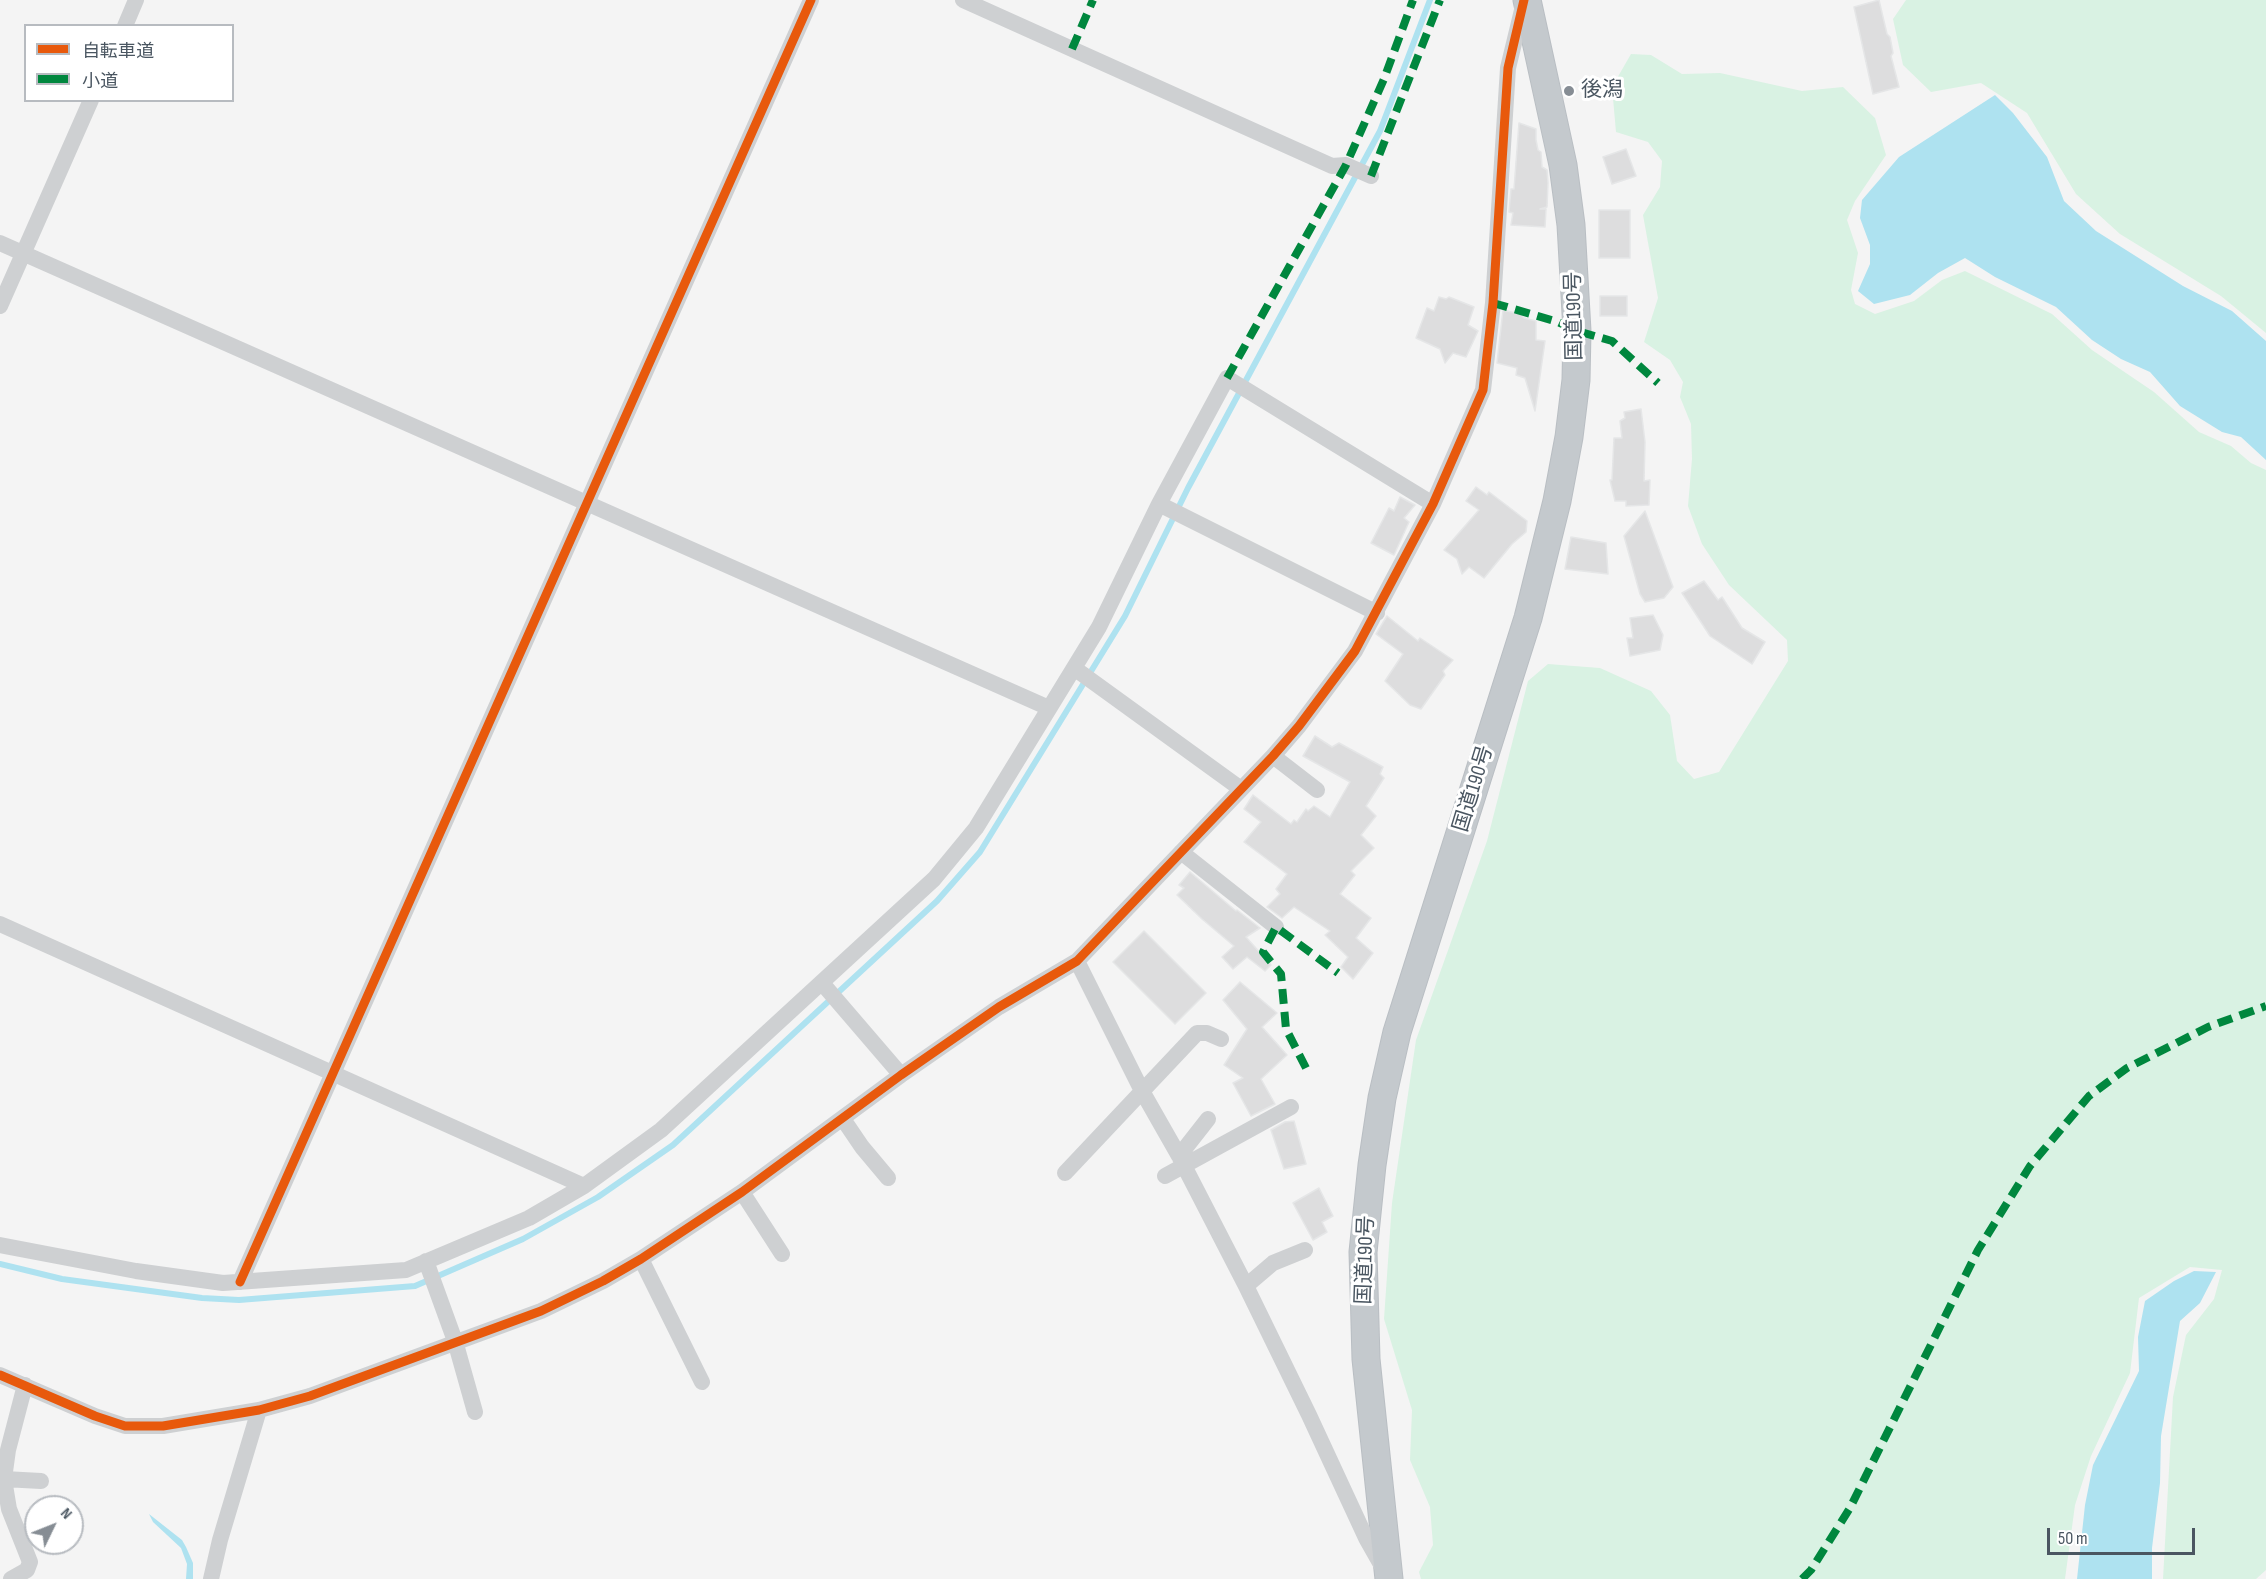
<!DOCTYPE html>
<html>
<head>
<meta charset="utf-8">
<style>
  body { margin:0 }
  #map { position:relative; width:2266px; height:1579px; overflow:hidden; background:#f4f4f4; font-family:"Sofia Sans Condensed","Noto Sans JP",sans-serif }
  canvas { display:block }
  .legend { position:absolute; left:24px; top:24px; width:210px; height:78px; box-sizing:border-box; background:#fff; border:2px solid #b7bbc0; margin:0; padding:8px 10px; list-style:none; font-size:18px; color:#4a5661 }
  .legend li { display:flex; align-items:center; gap:12px; height:30px }
  .legend b { width:30px; border:2px solid #b7bbc0 }
  .north { position:absolute; left:24px; top:1495px; width:60px; height:60px; box-sizing:border-box; background:#fff; border:2px solid #b7bbc0; border-radius:50%; rotate:47deg; font-size:16px; font-weight:700; line-height:24px; text-align:center; color:#4a5661 }
  .north::after { content:''; display:block; margin:auto; width:21px; height:27px; background:#868d94; clip-path:polygon(50% 0,100% 100%,50% 72%,0 100%) }
  .scale { position:absolute; left:2047px; top:1528px; width:148px; height:27px; box-sizing:border-box; border:3px solid #4a5661; border-top:0; padding-left:8px; font-size:18px; line-height:21px; white-space:nowrap; color:#4a5661; -webkit-text-stroke:4px #fff; paint-order:stroke }
</style>
</head>
<body>
<div id="map">
<canvas width="2266" height="1579"></canvas>
<ul class="legend">
<li><b style="height:8px;background:#e8590c"></b>自転車道</li>
<li><b style="height:8px;background:#00873e"></b>小道</li>
</ul>
<div class="north">N</div>
<div class="scale">50 m</div>
</div>
<script>
const ctx = document.querySelector('canvas').getContext('2d');
ctx.lineJoin = 'round';
function fillPath(path, color) {
  ctx.fillStyle = color;
  ctx.fill(path, 'evenodd');
}
function poly(rows) {
  const path = new Path2D();
  for (const r of rows) {
    path.moveTo(r[0], r[1]);
    for (let i = 2; i < r.length; i += 2) path.lineTo(r[i], r[i + 1]);
  }
  return path;
}
function trace(path, color, width, dash) {
  ctx.strokeStyle = color;
  ctx.lineWidth = width;
  ctx.lineCap = dash ? 'butt' : 'round';
  ctx.setLineDash(dash || []);
  ctx.stroke(path);
}
function write(font, color, halo, rows, align = 'center') {
  ctx.font = font + ' "Sofia Sans Condensed","Noto Sans JP",sans-serif';
  ctx.lineWidth = 6;
  ctx.setLineDash([]);
  ctx.textBaseline = 'middle';
  ctx.strokeStyle = halo;
  ctx.fillStyle = color;
  for (const [text, x, y, turn = 0] of rows) {
    ctx.save();
    ctx.translate(x, y);
    ctx.rotate((+turn || 0) * Math.PI / 180);
    ctx.textAlign = isNaN(turn) ? turn : align;
    if (halo) ctx.strokeText(text, 0, 0);
    ctx.fillText(text, 0, 0);
    ctx.restore();
  }
}
const green = poly([
  [1906,0,2266,0,2266,333,2221,296,2120,234,2076,194,2027,113,1981,83,1931,92,1903,65,1893,19],
  [1631,54,1651,55,1682,74,1720,73,1802,91,1843,87,1875,118,1886,155,1855,201,1847,220,1858,253,1851,290,1855,304,1875,314,1914,301,1942,280,1965,271,2052,314,2092,350,2154,392,2199,432,2231,446,2251,463,2266,470,2266,1570,2256,1579,2163,1579,2173,1397,2186,1335,2214,1299,2222,1270,2190,1267,2139,1298,2130,1373,2091,1456,2075,1505,2065,1579,1421,1579,1419,1572,1433,1545,1430,1507,1410,1460,1412,1410,1384,1319,1392,1203,1416,1040,1487,841,1528,681,1548,664,1600,668,1651,691,1670,715,1677,761,1694,779,1719,772,1788,661,1787,640,1729,585,1702,544,1688,506,1692,459,1691,424,1680,397,1683,382,1670,360,1644,342,1658,298,1643,215,1660,187,1662,161,1648,142,1616,132,1612,87]
]);
const water = poly([
  [1995,95,2013,113,2047,157,2064,201,2096,231,2183,286,2232,311,2266,341,2266,460,2241,437,2222,432,2180,406,2150,372,2121,359,2092,340,2056,307,1995,277,1965,258,1938,273,1910,295,1874,304,1858,291,1870,264,1870,245,1860,218,1862,200,1899,157],
  [2194,1271,2216,1272,2200,1303,2180,1321,2161,1436,2160,1483,2152,1548,2152,1579,2077,1579,2085,1505,2093,1465,2139,1371,2138,1337,2145,1301,2174,1281],
  [149,1514,182,1540,186,1547,193,1563,193,1579,186,1579,187,1564,181,1548,153,1522]
]);
const stream = poly([
  [0,1264,62,1279,202,1298,239,1300,415,1286,523,1239,598,1197,673,1145,937,901,980,852,1125,616,1188,488,1380,131,1430,0]
]);
const building = poly([
  [1879,0,1887,34,1890,37,1893,53,1891,56,1899,87,1873,94,1854,7,1879,0],
  [1519,123,1536,129,1536,140,1538,150,1541,152,1542,167,1547,170,1548,183,1547,207,1540,209,1546,209,1545,227,1511,225,1513,213,1509,212,1511,189,1514,189,1519,123],
  [1626,149,1636,176,1612,184,1603,157,1626,149],
  [1599,210,1630,210,1630,258,1599,258,1599,210],
  [1600,296,1627,296,1627,316,1600,316,1600,296],
  [1439,297,1446,299,1449,297,1474,307,1468,325,1478,331,1466,357,1453,353,1445,363,1440,349,1416,338,1427,308,1434,311,1439,297],
  [1503,310,1520,314,1524,318,1536,321,1536,340,1545,341,1535,411,1525,378,1516,375,1517,368,1497,363,1503,310],
  [1641,409,1645,442,1644,481,1650,480,1649,505,1626,506,1626,501,1615,501,1610,480,1612,480,1614,438,1622,438,1620,421,1625,418,1624,412,1641,409],
  [1476,487,1487,495,1489,492,1527,521,1526,532,1512,544,1484,578,1469,567,1462,574,1457,559,1444,550,1479,510,1466,501,1476,487],
  [1400,497,1415,505,1404,518,1409,522,1394,555,1371,543,1389,508,1394,511,1400,497],
  [1645,511,1673,587,1664,598,1645,602,1640,594,1624,536,1645,511],
  [1571,537,1606,543,1608,574,1565,569,1571,537],
  [1704,581,1718,600,1722,597,1742,628,1765,642,1752,664,1710,636,1682,593,1704,581],
  [1653,615,1663,635,1660,650,1630,656,1627,638,1633,638,1630,618,1653,615],
  [1387,616,1418,641,1420,638,1453,660,1443,671,1445,675,1421,709,1410,705,1385,681,1403,654,1376,634,1387,616],
  [1315,736,1332,747,1339,743,1383,767,1380,774,1384,778,1366,806,1376,816,1361,835,1374,848,1351,871,1355,875,1340,894,1371,918,1356,938,1373,953,1353,979,1341,967,1348,957,1325,935,1330,931,1294,907,1282,918,1267,907,1280,894,1276,889,1287,874,1244,842,1261,822,1244,809,1253,795,1291,824,1294,820,1297,822,1306,809,1308,811,1314,806,1330,817,1350,782,1303,756,1315,736],
  [1190,872,1236,911,1237,910,1260,928,1246,937,1271,965,1265,971,1247,957,1233,969,1222,957,1234,946,1202,919,1177,895,1184,888,1179,885,1190,872],
  [1144,931,1206,993,1175,1024,1113,962,1144,931],
  [1240,982,1277,1013,1262,1027,1287,1055,1261,1079,1275,1104,1251,1116,1233,1083,1243,1078,1224,1065,1247,1029,1223,1000,1240,982],
  [1294,1121,1306,1164,1284,1169,1271,1130,1285,1122,1294,1121],
  [1319,1188,1333,1216,1322,1222,1327,1232,1313,1240,1293,1203,1319,1188]
]);
const minor = poly([
  [963,0,1332,166,1346,165,1371,176],
  [125,26,136,0],
  [0,243,1049,708],
  [0,306,91,100],
  [1159,504,1377,613],
  [1074,668,1241,789],
  [1273,756,1317,790],
  [1181,852,1276,927],
  [0,924,584,1186],
  [1077,961,1142,1091,1179,1156,1246,1286,1309,1415,1366,1538,1383,1568],
  [822,983,901,1075],
  [843,1119,862,1147,888,1178],
  [1179,1156,1208,1119],
  [1065,1173,1197,1033,1207,1033,1221,1039],
  [1165,1176,1291,1107],
  [742,1192,782,1254],
  [0,1245,136,1271,223,1283,406,1270,529,1218,584,1186,661,1130,934,879,976,828,1099,627,1159,504,1227,378,1433,504],
  [641,1259,702,1382],
  [426,1261,455,1341,475,1412],
  [240,1282,811,0],
  [1246,1286,1273,1263,1305,1250],
  [0,1375,95,1416,125,1426,163,1426,259,1410,310,1396,541,1311,603,1281,641,1259,742,1192,901,1075,999,1007,1077,961,1273,756,1299,726,1355,651,1433,504,1483,390,1493,303,1508,68,1524,2],
  [4,1479,41,1481],
  [11,1579,27,1570,30,1562,9,1509,4,1479,8,1450,25,1385],
  [211,1579,220,1540,259,1410]
]);
const trunk = poly([
  [1389,1579,1366,1359,1363,1252,1372,1165,1382,1098,1397,1032,1528,618,1557,501,1569,437,1576,380,1577,331,1571,225,1563,165,1527,0]
]);
const quiet = poly([
  [1072,49,1093,0],
  [1371,176,1440,0],
  [1493,303,1558,322,1577,331,1612,341,1658,383],
  [1227,378,1346,165,1384,79,1413,0],
  [1306,1068,1286,1029,1281,974,1263,952,1276,927,1338,973],
  [1802,1579,1811,1570,1850,1508,1978,1250,2030,1166,2089,1096,2127,1068,2208,1027,2266,1006]
]);
const cycleway = poly([
  [240,1282,811,0],
  [0,1375,95,1416,125,1426,163,1426,259,1410,310,1396,541,1311,603,1281,641,1259,742,1192,901,1075,999,1007,1077,961,1273,756,1299,726,1355,651,1433,504,1483,390,1493,303,1508,68,1524,0]
]);
const markers = [
  [1569,91,6,"#868d94"]
];
const poiNames = [
  ["後潟",1581,91]
];
const streetNames = [
  ["国道190号",1575,316,-91],
  ["国道190号",1474,789,-73],
  ["国道190号",1366,1260,-88]
];
fillPath(green, '#d9f2e3');
fillPath(water, '#aee2f0');
trace(stream, '#aee2f0', 6);
fillPath(building, '#ddddde');
trace(building, '#e5e6e7', 1.5);
trace(trunk, '#b9bec3', 29);
trace(minor, '#ced0d2', 16);
trace(trunk, '#c4c9cd', 27);
trace(quiet, '#00873e', 8, [15, 8]);
trace(cycleway, '#e8590c', 9);
for (const [x, y, r, color] of markers) {
  const dot = new Path2D();
  dot.arc(x, y, r, 0, 2 * Math.PI);
  ctx.fillStyle = color;
  ctx.fill(dot);
  trace(dot, '#fff', 2);
}
write('21px', '#4a5661', '#fff', poiNames, 'left');
write('21px', '#4a5661', '#fff', streetNames);
</script>
</body>
</html>
